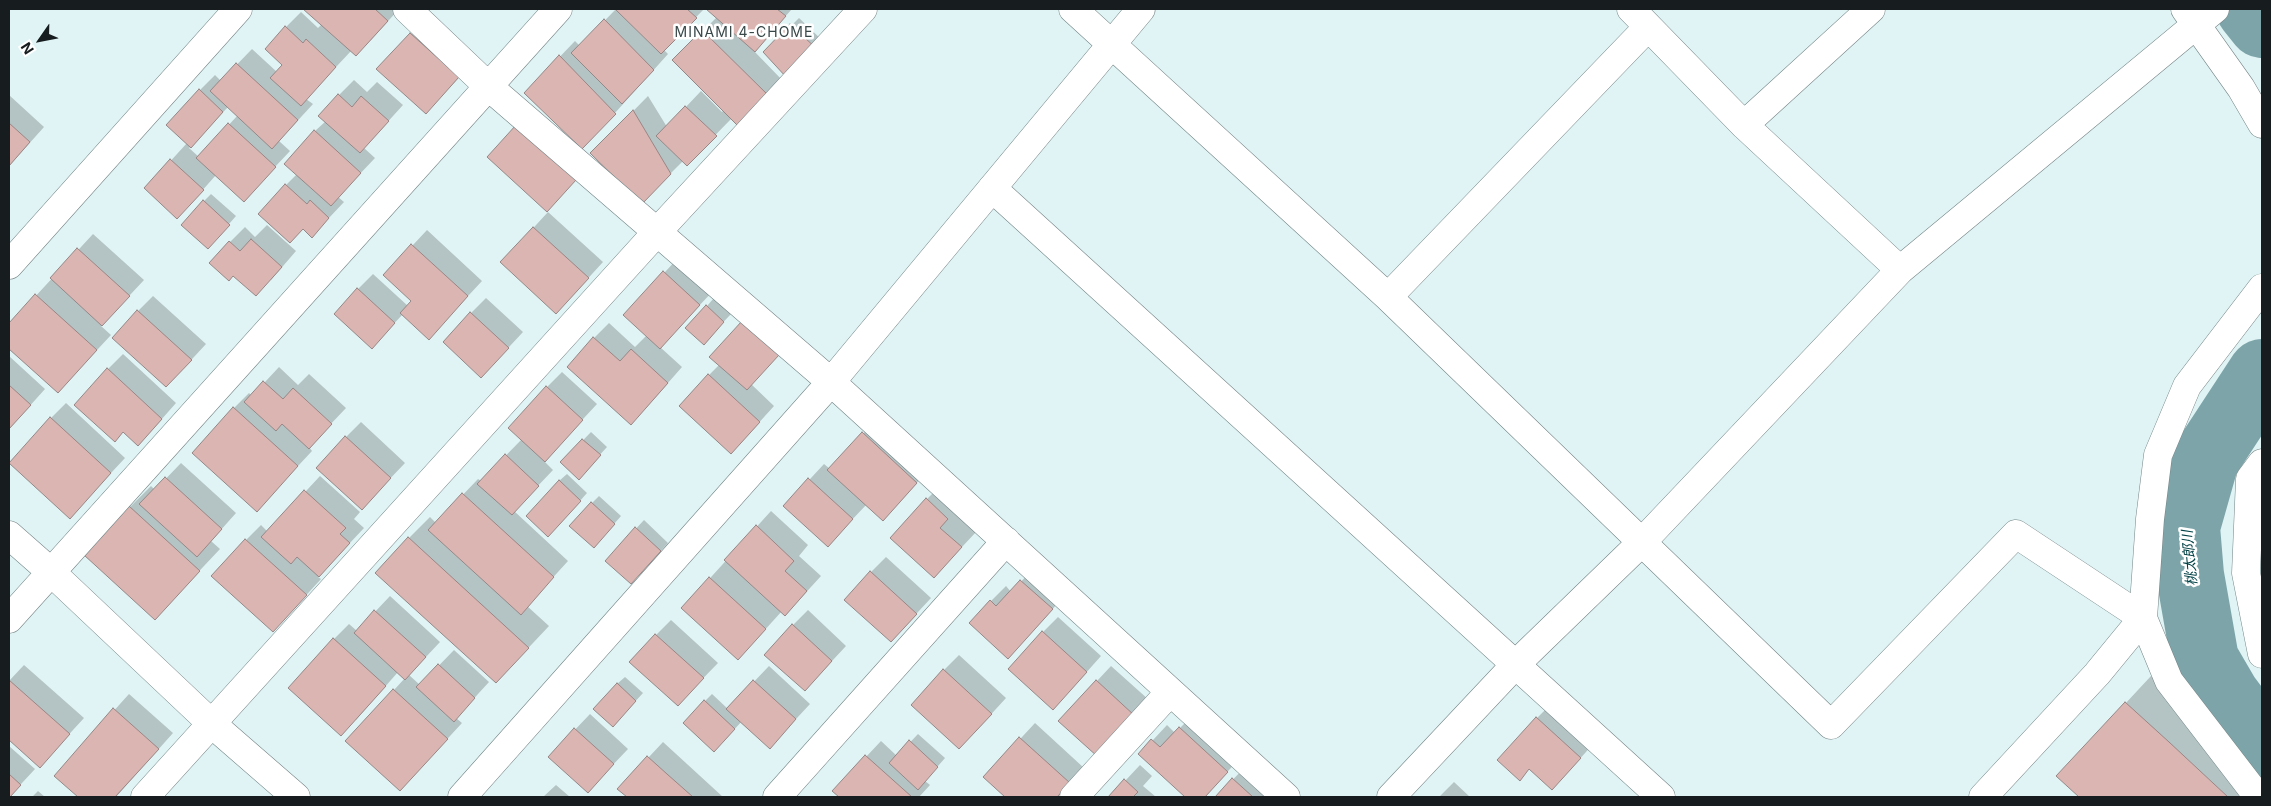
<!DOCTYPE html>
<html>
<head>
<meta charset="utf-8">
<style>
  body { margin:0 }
  #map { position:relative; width:2271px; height:806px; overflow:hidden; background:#e1f4f5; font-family:Inter,sans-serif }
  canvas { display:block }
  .frame { position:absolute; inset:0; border:10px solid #171d1e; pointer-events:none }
  .north { position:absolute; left:15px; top:15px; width:50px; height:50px; -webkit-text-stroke:4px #fff; paint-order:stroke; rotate:237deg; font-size:14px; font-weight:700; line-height:20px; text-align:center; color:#171d1e }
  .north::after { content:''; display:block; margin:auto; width:18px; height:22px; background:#171d1e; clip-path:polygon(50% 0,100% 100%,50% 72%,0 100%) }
</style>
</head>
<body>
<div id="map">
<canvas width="2271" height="806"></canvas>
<div class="frame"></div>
<div class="north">N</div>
</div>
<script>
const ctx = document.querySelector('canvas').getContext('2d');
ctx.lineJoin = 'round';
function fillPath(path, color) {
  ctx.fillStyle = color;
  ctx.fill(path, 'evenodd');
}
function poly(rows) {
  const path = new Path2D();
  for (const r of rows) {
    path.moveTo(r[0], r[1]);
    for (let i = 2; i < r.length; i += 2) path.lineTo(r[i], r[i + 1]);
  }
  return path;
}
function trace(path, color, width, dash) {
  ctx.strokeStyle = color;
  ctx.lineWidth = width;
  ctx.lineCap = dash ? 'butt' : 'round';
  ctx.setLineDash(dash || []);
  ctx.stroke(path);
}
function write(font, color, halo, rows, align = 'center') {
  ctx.font = font + ' Inter,"Noto Sans JP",sans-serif';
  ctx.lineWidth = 5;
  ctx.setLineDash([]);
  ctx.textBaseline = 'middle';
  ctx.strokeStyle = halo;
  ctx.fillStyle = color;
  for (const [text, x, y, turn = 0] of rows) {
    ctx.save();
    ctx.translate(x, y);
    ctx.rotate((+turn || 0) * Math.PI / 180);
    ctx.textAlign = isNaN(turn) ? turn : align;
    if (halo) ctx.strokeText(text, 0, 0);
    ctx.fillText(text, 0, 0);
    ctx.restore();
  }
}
const shadow = poly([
  [305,9,399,9,371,40,351,51,306,99,313,104,279,141,290,151,258,185,216,175,192,202,146,188,187,143,200,90,215,75,221,81,252,49,277,72,283,65,266,49,286,27,301,12,318,28,322,24],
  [228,107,238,115,199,157,189,148],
  [616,9,704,9,664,50,668,54,597,133,526,92,575,41,580,46],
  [708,9,792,9,754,51,784,82,732,118,687,164,683,161,642,202,592,153,648,96,667,127,701,91,722,112,724,110,674,60,717,17],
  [799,18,824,42,817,49,765,52],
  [425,19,473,62,441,97,411,34],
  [354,80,367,92,377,82,403,105,364,148,375,158,338,197,344,202,312,236,286,185,297,174,315,131,326,121,339,95],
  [9,95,44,127,9,166],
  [211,194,236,216,215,240,204,201],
  [548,212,603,262,571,297,502,262],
  [267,225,296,251,271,280,230,242,245,227,255,237],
  [427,230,482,281,429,338,403,314,372,347,358,289,373,274,408,306,413,301,385,275],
  [93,234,144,280,101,326,111,335,58,392,9,347,9,325],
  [679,257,715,289,660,347,682,367,646,408,594,338,609,323,635,347,647,335,625,315],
  [153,296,206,344,181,371,138,311],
  [486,298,523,332,496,361,471,313],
  [714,298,731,314,711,335,707,306],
  [123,354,176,403,153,429,124,431,115,440,108,369],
  [9,356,45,389,9,429],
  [720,364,751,384,774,406,746,437,709,375],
  [279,367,298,385,309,374,346,408,309,447,312,451,257,510,234,408,249,393,252,396],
  [562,372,597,404,544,461,553,470,514,511,568,561,527,606,549,626,517,660,409,538,430,517,436,523,478,479,481,481,522,439,547,387],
  [66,403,125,458,70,517,51,418],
  [878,418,931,467,898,504,867,504,828,545,785,506,824,464,830,469],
  [361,422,405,463,362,508,346,437],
  [591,432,607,447,586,470,562,462],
  [181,463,236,513,211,541,220,549,155,618,130,507,151,486,155,490],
  [567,474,587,493,556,528,559,481],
  [320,476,360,512,354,519,364,528,318,577,321,579,288,615,246,540,261,525,268,532],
  [942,484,976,532,934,577,927,499],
  [599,496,621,516,601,539,592,503],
  [771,511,808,545,799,556,821,576,800,599,782,611,753,643,683,608],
  [644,520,668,543,639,575,607,560],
  [886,557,931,598,905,626,871,572],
  [1036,566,1067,593,1023,642,991,601,1006,586,1011,592],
  [390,596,440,642,409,675,420,685,454,650,489,682,456,718,462,723,415,774,394,690,405,678,398,672,356,720,334,639,349,624,357,631],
  [808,610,846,646,819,675,793,625],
  [1058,617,1101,656,1068,693,1043,632],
  [671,620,718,663,678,704,656,635],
  [959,655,1006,698,974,733,944,670],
  [24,665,84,718,40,766,9,739,9,681],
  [769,666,810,704,770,747,742,721,722,743,705,701,712,694,728,709],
  [1111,666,1149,700,1098,755,1097,681],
  [2151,676,2262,779,2262,797,2081,797,2058,776],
  [625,677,643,693,620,718,617,684],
  [129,694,173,733,116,797,80,797,56,775],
  [1552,703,1595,742,1567,773,1530,768,1520,779,1537,718],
  [1195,713,1242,756,1204,797,1187,797,1140,754,1167,725,1175,733],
  [590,714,628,749,588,791,550,756],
  [1035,723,1084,768,1057,797,1007,797,985,777],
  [918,734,945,758,925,781,930,785,919,797,841,797,834,791,881,741,897,756],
  [663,742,723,797,628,797,619,789],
  [9,746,35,769,9,797],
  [1248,764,1284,797,1216,797],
  [1140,765,1152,776,1143,786,1156,797,1110,797],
  [1454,782,1470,797,1439,797],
  [556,785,570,797,543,797],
  [38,791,45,797,32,797]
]);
const river = poly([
  [2250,9,2262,24],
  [2262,373,2205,460,2186,527,2190,575,2205,660,2226,696,2262,744]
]);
const building = poly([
  [303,9,375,9,388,21,356,56,303,9],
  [615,9,687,9,697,18,661,54,615,9],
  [706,9,777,9,786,16,755,52,706,9],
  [604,19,654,70,622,104,571,53,604,19],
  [790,24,818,50,787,78,763,52,790,24],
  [285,26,303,43,306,39,336,67,301,106,270,78,282,65,265,49,285,26],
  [702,30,770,97,740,128,672,60,702,30],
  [410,33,459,77,426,114,376,69,410,33],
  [559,55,616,114,582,149,524,93,559,55],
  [236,63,298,120,272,149,210,91,236,63],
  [199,89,223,112,191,148,166,125,199,89],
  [338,94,352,107,361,96,389,121,360,153,318,116,338,94],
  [685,106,717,136,687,166,656,136,685,106],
  [633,110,671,174,642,204,590,153,633,110],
  [9,123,30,142,9,166,9,123],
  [228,123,276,167,244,202,196,158,228,123],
  [516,125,576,180,547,212,487,157,516,125],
  [314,130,361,173,331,206,284,164,314,130],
  [170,159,204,190,177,219,144,188,170,159],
  [285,184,307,204,310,200,329,218,312,238,303,229,290,243,258,214,285,184],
  [203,200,230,225,208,249,181,225,203,200],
  [533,227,589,278,556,314,500,262,533,227],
  [251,239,282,267,256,296,233,276,229,281,209,263,229,241,240,251,251,239],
  [411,244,468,296,429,340,400,313,411,301,383,275,411,244],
  [77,248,130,296,102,326,50,278,77,248],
  [663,271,700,305,660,349,623,315,663,271],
  [357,288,395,323,372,349,334,314,357,288],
  [35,294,97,350,58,393,9,349,9,323,35,294],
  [706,305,724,322,704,345,685,328,706,305],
  [137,310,192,360,166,387,112,338,137,310],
  [470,312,509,348,481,378,443,342,470,312],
  [742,321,779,355,747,390,709,357,742,321],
  [593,337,620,361,631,349,668,383,631,425,567,367,593,337],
  [107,368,162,419,138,446,123,432,115,442,74,405,107,368],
  [708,374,760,422,731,454,679,406,708,374],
  [263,381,283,399,293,388,332,424,309,449,282,424,276,431,244,402,263,381],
  [9,385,31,405,9,429,9,385],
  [546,386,583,420,545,462,508,428,546,386],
  [233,407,298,466,257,512,192,453,233,407],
  [50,417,111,473,70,519,9,463,50,417],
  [862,432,917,483,883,521,827,470,862,432],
  [345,436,391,478,362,510,316,468,345,436],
  [582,439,601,455,579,480,560,462,582,439],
  [505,454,539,486,512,515,477,484,505,454],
  [165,477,222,529,197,557,139,504,165,477],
  [808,478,853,519,828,547,783,506,808,478],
  [559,480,581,501,548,537,526,516,559,480],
  [304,490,346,528,340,534,350,543,319,577,297,557,291,564,261,537,304,490],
  [462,493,554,577,521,615,428,530,462,493],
  [926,498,948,519,940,528,962,547,934,578,890,538,926,498],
  [591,502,615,524,594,548,569,526,591,502],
  [129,506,200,571,155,620,84,555,129,506],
  [756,525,794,561,785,571,807,591,785,616,724,560,756,525],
  [635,527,661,551,631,584,605,561,635,527],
  [408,537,529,648,496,683,375,573,408,537],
  [245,539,307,595,273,632,211,576,245,539],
  [870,571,917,614,891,642,844,600,870,571],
  [709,577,766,629,738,660,681,608,709,577],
  [1020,580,1053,609,1008,659,969,623,990,600,996,606,1020,580],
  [374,610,426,657,405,680,354,633,374,610],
  [792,624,832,661,805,691,764,655,792,624],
  [1042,631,1087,672,1053,710,1008,669,1042,631],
  [655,634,704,678,678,706,629,662,655,634],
  [333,638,386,686,341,736,288,688,333,638],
  [438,664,475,698,454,722,416,687,438,664],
  [943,669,992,714,959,749,911,705,943,669],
  [9,680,70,734,40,768,9,740,9,680],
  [753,680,796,719,770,749,726,709,753,680],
  [1096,680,1135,716,1098,757,1058,721,1096,680],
  [617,683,636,701,613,727,593,709,617,683],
  [393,689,448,739,400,791,345,741,393,689],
  [704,700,735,729,714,752,683,723,704,700],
  [2125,702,2169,742,2228,797,2079,797,2056,776,2125,702],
  [113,708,159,749,115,797,78,797,54,776,113,708],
  [1536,717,1581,758,1552,790,1529,769,1520,781,1497,760,1536,717],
  [1179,727,1228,772,1205,797,1185,797,1138,754,1151,739,1160,747,1179,727],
  [574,728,614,764,588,793,548,757,574,728],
  [1019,737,1070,783,1057,797,1005,797,983,777,1019,737],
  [909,740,938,767,918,790,889,763,909,740],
  [865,755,912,797,839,797,832,791,865,755],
  [647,756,667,774,693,797,627,797,617,789,647,756],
  [9,774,21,785,10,797,9,797,9,774],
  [1232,778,1253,797,1215,797,1232,778],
  [1124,779,1138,792,1133,797,1108,797,1124,779]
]);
const minor = poly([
  [407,9,489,87,831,382,1286,797],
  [1073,9,1388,297,1831,725,2016,534,2143,618,2097,674,1983,797],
  [1631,9,1744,125,1900,270],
  [2185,9,2241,88,2262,124],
  [1744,125,1871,9],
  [992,188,1661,797],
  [9,265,238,9],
  [2262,288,2187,386,2158,455,2150,519,2143,618,2169,681,2252,789,2262,797],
  [1388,297,1648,27],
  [2262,463,2250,479,2246,573,2262,654],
  [9,535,51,572,212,724,296,797],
  [9,619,558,9],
  [145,797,657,232,863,9],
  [462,797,831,382,1141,9],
  [777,797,1006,541],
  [1074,797,1170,692],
  [1391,797,1516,664,1642,542,1900,270,2215,9]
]);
const neighbourhoodNames = [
  ["MINAMI 4-CHOME",744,33]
];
const waterNames = [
  ["桃太郎川",2190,558,-95]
];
fillPath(shadow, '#0003');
trace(river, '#7da5a9', 68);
fillPath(building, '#dbb5b2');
trace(building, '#968685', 1);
trace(minor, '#738385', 29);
trace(minor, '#fff', 28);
ctx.letterSpacing = '1px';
write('14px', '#384748', '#fff', neighbourhoodNames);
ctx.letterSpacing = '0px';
write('italic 14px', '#004145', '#fff', waterNames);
</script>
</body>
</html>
